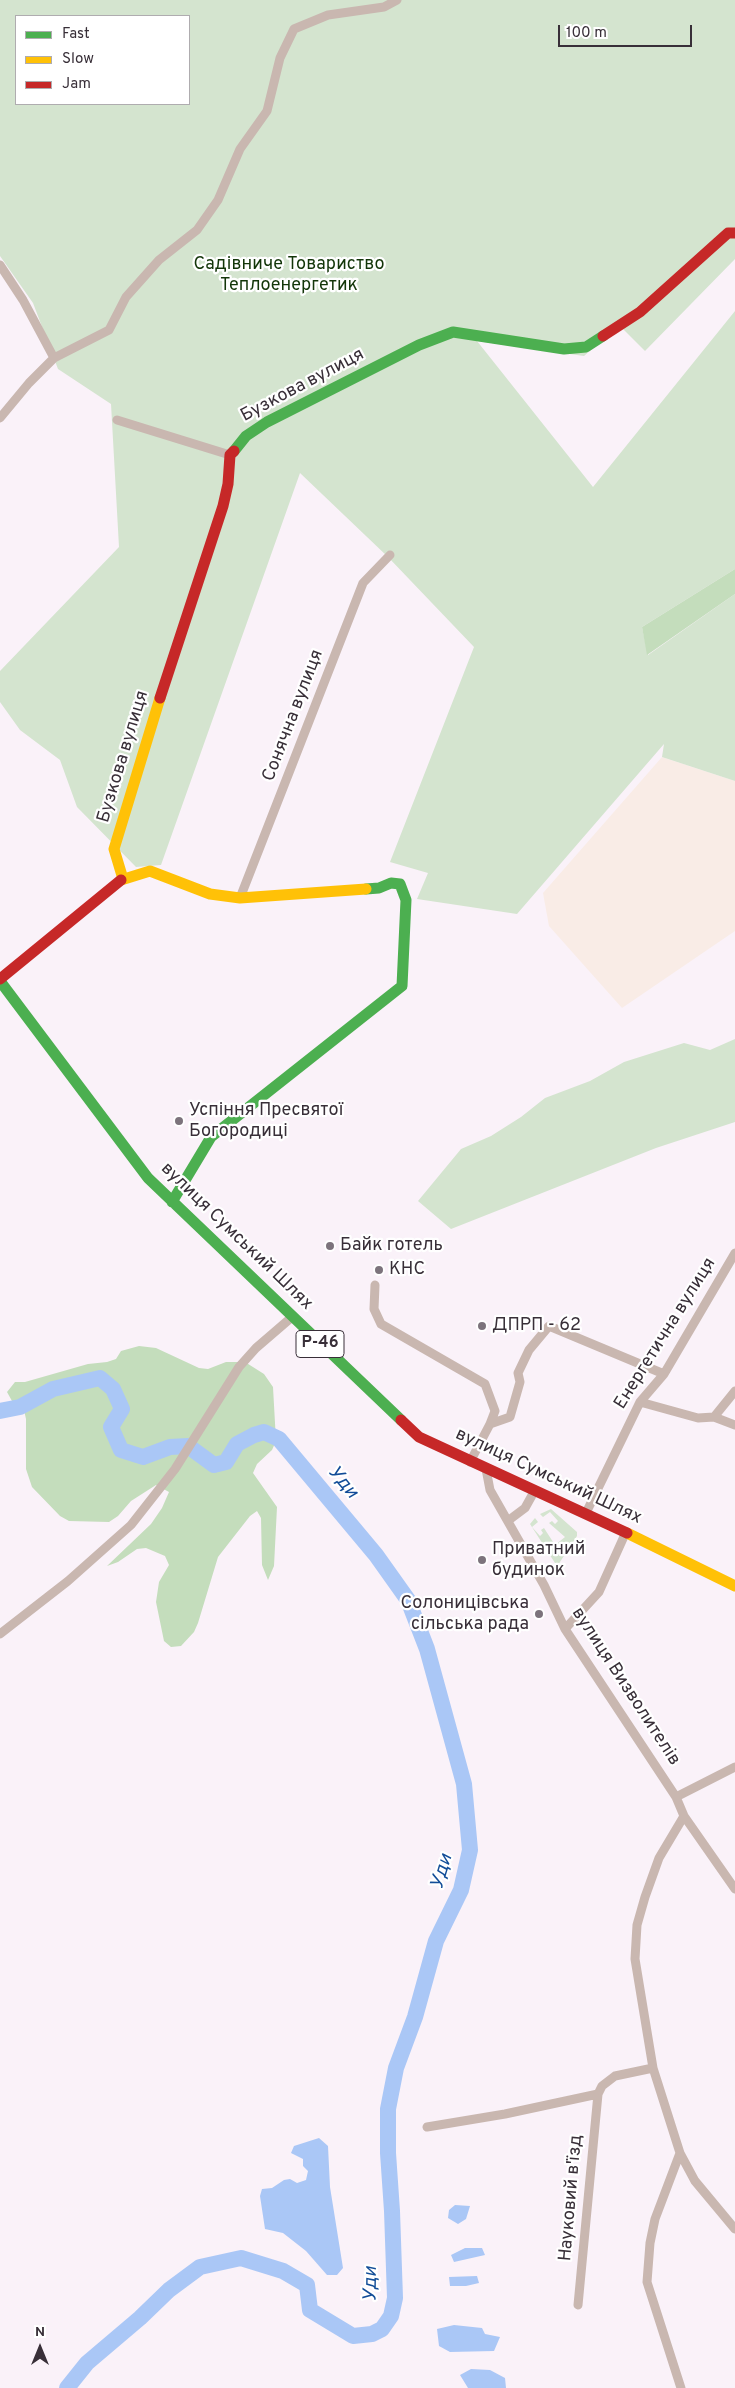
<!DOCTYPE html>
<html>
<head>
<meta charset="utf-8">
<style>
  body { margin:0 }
  #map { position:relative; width:735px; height:2388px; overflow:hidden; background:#faf2f9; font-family:Overpass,sans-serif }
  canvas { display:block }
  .legend { position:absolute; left:15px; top:15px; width:175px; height:90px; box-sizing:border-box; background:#fff; border:1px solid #afacaf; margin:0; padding:6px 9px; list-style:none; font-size:15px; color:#382f38 }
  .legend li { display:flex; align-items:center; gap:10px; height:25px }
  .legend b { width:25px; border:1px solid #afacaf }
  .north { position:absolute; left:15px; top:2323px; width:50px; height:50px; -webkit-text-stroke:4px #fff; paint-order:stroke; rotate:0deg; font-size:14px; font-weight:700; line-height:20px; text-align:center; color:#382f38 }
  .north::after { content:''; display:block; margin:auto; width:18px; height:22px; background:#382f38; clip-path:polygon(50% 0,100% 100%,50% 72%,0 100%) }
  .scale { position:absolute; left:558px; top:25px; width:134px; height:22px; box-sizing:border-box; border:2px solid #382f38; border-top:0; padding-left:6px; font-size:15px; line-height:18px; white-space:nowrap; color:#382f38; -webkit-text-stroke:4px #fff; paint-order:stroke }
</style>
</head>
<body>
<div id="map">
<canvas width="735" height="2388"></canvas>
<ul class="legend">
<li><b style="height:6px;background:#4caf50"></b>Fast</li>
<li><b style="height:6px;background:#ffc107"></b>Slow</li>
<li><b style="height:6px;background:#c62828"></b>Jam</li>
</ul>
<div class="north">N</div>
<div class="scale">100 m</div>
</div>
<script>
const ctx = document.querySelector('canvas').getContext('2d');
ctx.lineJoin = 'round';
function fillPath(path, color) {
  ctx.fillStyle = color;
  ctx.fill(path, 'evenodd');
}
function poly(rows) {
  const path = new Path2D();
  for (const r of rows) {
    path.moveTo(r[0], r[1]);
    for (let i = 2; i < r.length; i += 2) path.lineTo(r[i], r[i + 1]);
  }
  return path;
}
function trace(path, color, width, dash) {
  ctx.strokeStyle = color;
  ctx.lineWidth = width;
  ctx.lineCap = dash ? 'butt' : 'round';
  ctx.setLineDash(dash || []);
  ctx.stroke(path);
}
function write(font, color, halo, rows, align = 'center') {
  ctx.font = font + ' Overpass,sans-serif';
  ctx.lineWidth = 4.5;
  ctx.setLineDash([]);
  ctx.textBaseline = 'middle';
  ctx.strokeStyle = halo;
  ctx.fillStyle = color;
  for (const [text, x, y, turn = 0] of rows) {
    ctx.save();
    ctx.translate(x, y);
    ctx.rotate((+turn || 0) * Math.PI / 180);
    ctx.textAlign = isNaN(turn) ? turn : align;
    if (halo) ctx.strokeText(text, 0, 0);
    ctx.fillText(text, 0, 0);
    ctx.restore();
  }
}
const industrial = poly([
  [662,757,735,781,735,931,622,1008,549,926,543,893]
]);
const green = poly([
  [0,0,735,0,735,259,645,351,619,325,584,356,477,341,593,487,735,311,735,569,642,627,648,655,735,594,735,781,662,757,664,744,517,914,417,899,428,873,390,862,474,647,388,557,300,473,161,865,136,867,77,807,60,760,20,730,0,702,0,671,119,547,111,404,58,369,33,303,0,256],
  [16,16,189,16,189,104,16,104],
  [735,1039,735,1122,656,1148,451,1229,418,1201,461,1149,491,1136,521,1117,545,1098,590,1081,624,1062,684,1043,710,1050],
  [551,1509,577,1532,577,1536,558,1565,555,1563,530,1524,535,1518,538,1522,532,1527,540,1536,543,1533,541,1530,544,1528,555,1545,565,1537,549,1523,552,1521,555,1524,558,1521,550,1512,543,1517,540,1514]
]);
const forest = poly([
  [735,569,735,594,647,655,642,627],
  [139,1346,156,1348,199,1368,208,1369,226,1362,245,1362,264,1374,273,1387,276,1441,272,1450,257,1464,253,1473,277,1507,274,1566,268,1580,262,1565,261,1518,257,1511,250,1516,218,1557,198,1623,194,1632,181,1646,171,1647,164,1641,156,1602,159,1582,169,1565,165,1556,146,1548,137,1549,118,1562,107,1566,151,1524,162,1508,169,1492,156,1485,131,1501,118,1516,109,1522,69,1521,60,1516,32,1487,26,1469,26,1419,24,1410,12,1401,7,1392,15,1382,25,1382,88,1364,107,1362,116,1359,121,1351]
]);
const water = poly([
  [319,2138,328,2146,330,2187,343,2268,337,2275,327,2275,306,2251,283,2233,265,2229,260,2196,262,2189,272,2188,284,2180,290,2179,297,2183,306,2180,308,2171,303,2166,303,2159,291,2153,294,2146],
  [455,2205,470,2206,466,2219,458,2224,448,2218,449,2210],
  [465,2248,482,2248,485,2255,454,2262,451,2255],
  [477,2276,479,2283,466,2286,450,2286,449,2277],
  [454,2325,482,2328,485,2334,500,2337,494,2351,450,2352,439,2346,437,2329],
  [471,2369,490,2370,505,2378,506,2388,468,2388,460,2375]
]);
const river = poly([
  [0,1411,20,1407,53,1389,100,1378,113,1389,122,1409,111,1427,121,1450,143,1457,170,1447,188,1446,214,1465,226,1462,237,1444,254,1435,264,1432,279,1439,376,1555,408,1600,427,1649,464,1784,470,1850,461,1890,436,1941,415,2017,396,2068,388,2109,388,2153,392,2211,395,2298,391,2316,382,2329,372,2334,353,2336,310,2310,307,2285,283,2271,241,2258,200,2267,169,2290,140,2318,87,2363,67,2388]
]);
const street = poly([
  [0,265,23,300,54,358],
  [0,418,29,383,54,358,109,330,126,297,159,260,197,230,218,200,240,149,267,111,280,58,294,29,328,15,384,7,397,0],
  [117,420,230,455],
  [240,898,363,583,390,555],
  [375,1285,374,1309,381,1324,485,1384,495,1411,490,1424,470,1462],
  [640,1402,698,1418,714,1417,735,1425],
  [714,1417,735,1391],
  [490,1424,510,1417,520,1382,518,1373,529,1350,549,1326,664,1374],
  [486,1469,490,1490,544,1585,565,1629,676,1797,684,1816,735,1889],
  [586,1513,640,1402,664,1374,735,1253],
  [509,1520,525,1508,535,1490],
  [565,1629,599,1592,626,1532],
  [0,1634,68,1581,131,1525,175,1469,239,1367,256,1348,292,1317],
  [676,1797,735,1767],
  [684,1816,659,1858,645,1897,637,1925,635,1959,653,2068,680,2153,695,2181,735,2229],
  [427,2127,505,2114,598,2094],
  [680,2153,655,2219,650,2243,647,2282,681,2388],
  [578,2305,598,2094,602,2086,615,2076,653,2068]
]);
const fast = poly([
  [234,451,246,436,267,422,419,345,453,332,564,349,586,347,603,336],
  [0,981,148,1178,401,1420],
  [172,1202,211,1137,402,986,406,900,400,884,391,883,379,888,366,889]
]);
const slow = poly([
  [123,879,114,849,160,698],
  [121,880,150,871,210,894,240,898,366,889],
  [627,1533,735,1586]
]);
const jam = poly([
  [603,336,640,312,728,233,735,233],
  [160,698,223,506,228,484,230,455,234,451],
  [0,979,121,880],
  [401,1420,419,1437,627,1533]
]);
const markers = [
  [179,1121,5,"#7c737c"],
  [330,1246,5,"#7c737c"],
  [379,1270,5,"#7c737c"],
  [482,1326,5,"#7c737c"],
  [482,1560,5,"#7c737c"],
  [539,1614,5,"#7c737c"]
];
const shields = [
  [320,1344,48]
];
const shieldNames = [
  ["Р-46",320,1344]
];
const parkNames = [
  ["Садівниче Товариство",289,265],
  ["Теплоенергетик",289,286]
];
const streetNames = [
  ["Бузкова вулиця",303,386,-28],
  ["Сонячна вулиця",294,716,-69],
  ["Бузкова вулиця",124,757,-73],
  ["вулиця Сумський Шлях",236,1237,44],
  ["Енергетична вулиця",666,1334,-58],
  ["вулиця Сумський Шлях",548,1477,25],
  ["вулиця Визволителів",625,1687,57],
  ["Науковий в'їзд",572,2198,-85]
];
const poiNames = [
  ["Успіння Пресвятої",189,1111],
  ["Богородиці",189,1132],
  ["Байк готель",340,1246],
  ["КНС",389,1270],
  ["ДПРП - 62",492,1326],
  ["Приватний",492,1550],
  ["будинок",492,1571],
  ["Солоницівська",529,1604,"right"],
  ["сільська рада",529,1625,"right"]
];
const waterNames = [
  ["Уди",342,1483,50],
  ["Уди",443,1872,-73],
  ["Уди",372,2284,-89]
];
fillPath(industrial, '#f9ece6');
fillPath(green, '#d4e4cf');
fillPath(forest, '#c4ddbc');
fillPath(water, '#aac7f6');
trace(river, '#aac7f6', 16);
trace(street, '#c9b7b0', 9);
trace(fast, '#4caf50', 11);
trace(slow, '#ffc107', 11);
trace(jam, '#c62828', 11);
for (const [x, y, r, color] of markers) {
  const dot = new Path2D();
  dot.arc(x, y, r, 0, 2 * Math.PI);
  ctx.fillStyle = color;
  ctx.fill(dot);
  trace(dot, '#fff', 2);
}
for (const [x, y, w] of shields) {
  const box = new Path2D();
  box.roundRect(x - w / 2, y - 13.5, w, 27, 4);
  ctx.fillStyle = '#fff';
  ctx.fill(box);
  trace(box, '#382f38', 1);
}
write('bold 16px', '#382f38', null, shieldNames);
write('18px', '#133609', '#fff', parkNames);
write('18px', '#382f38', '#fff', streetNames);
write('18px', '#382f38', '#fff', poiNames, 'left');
write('italic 19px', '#124d98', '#fff', waterNames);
</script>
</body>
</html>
